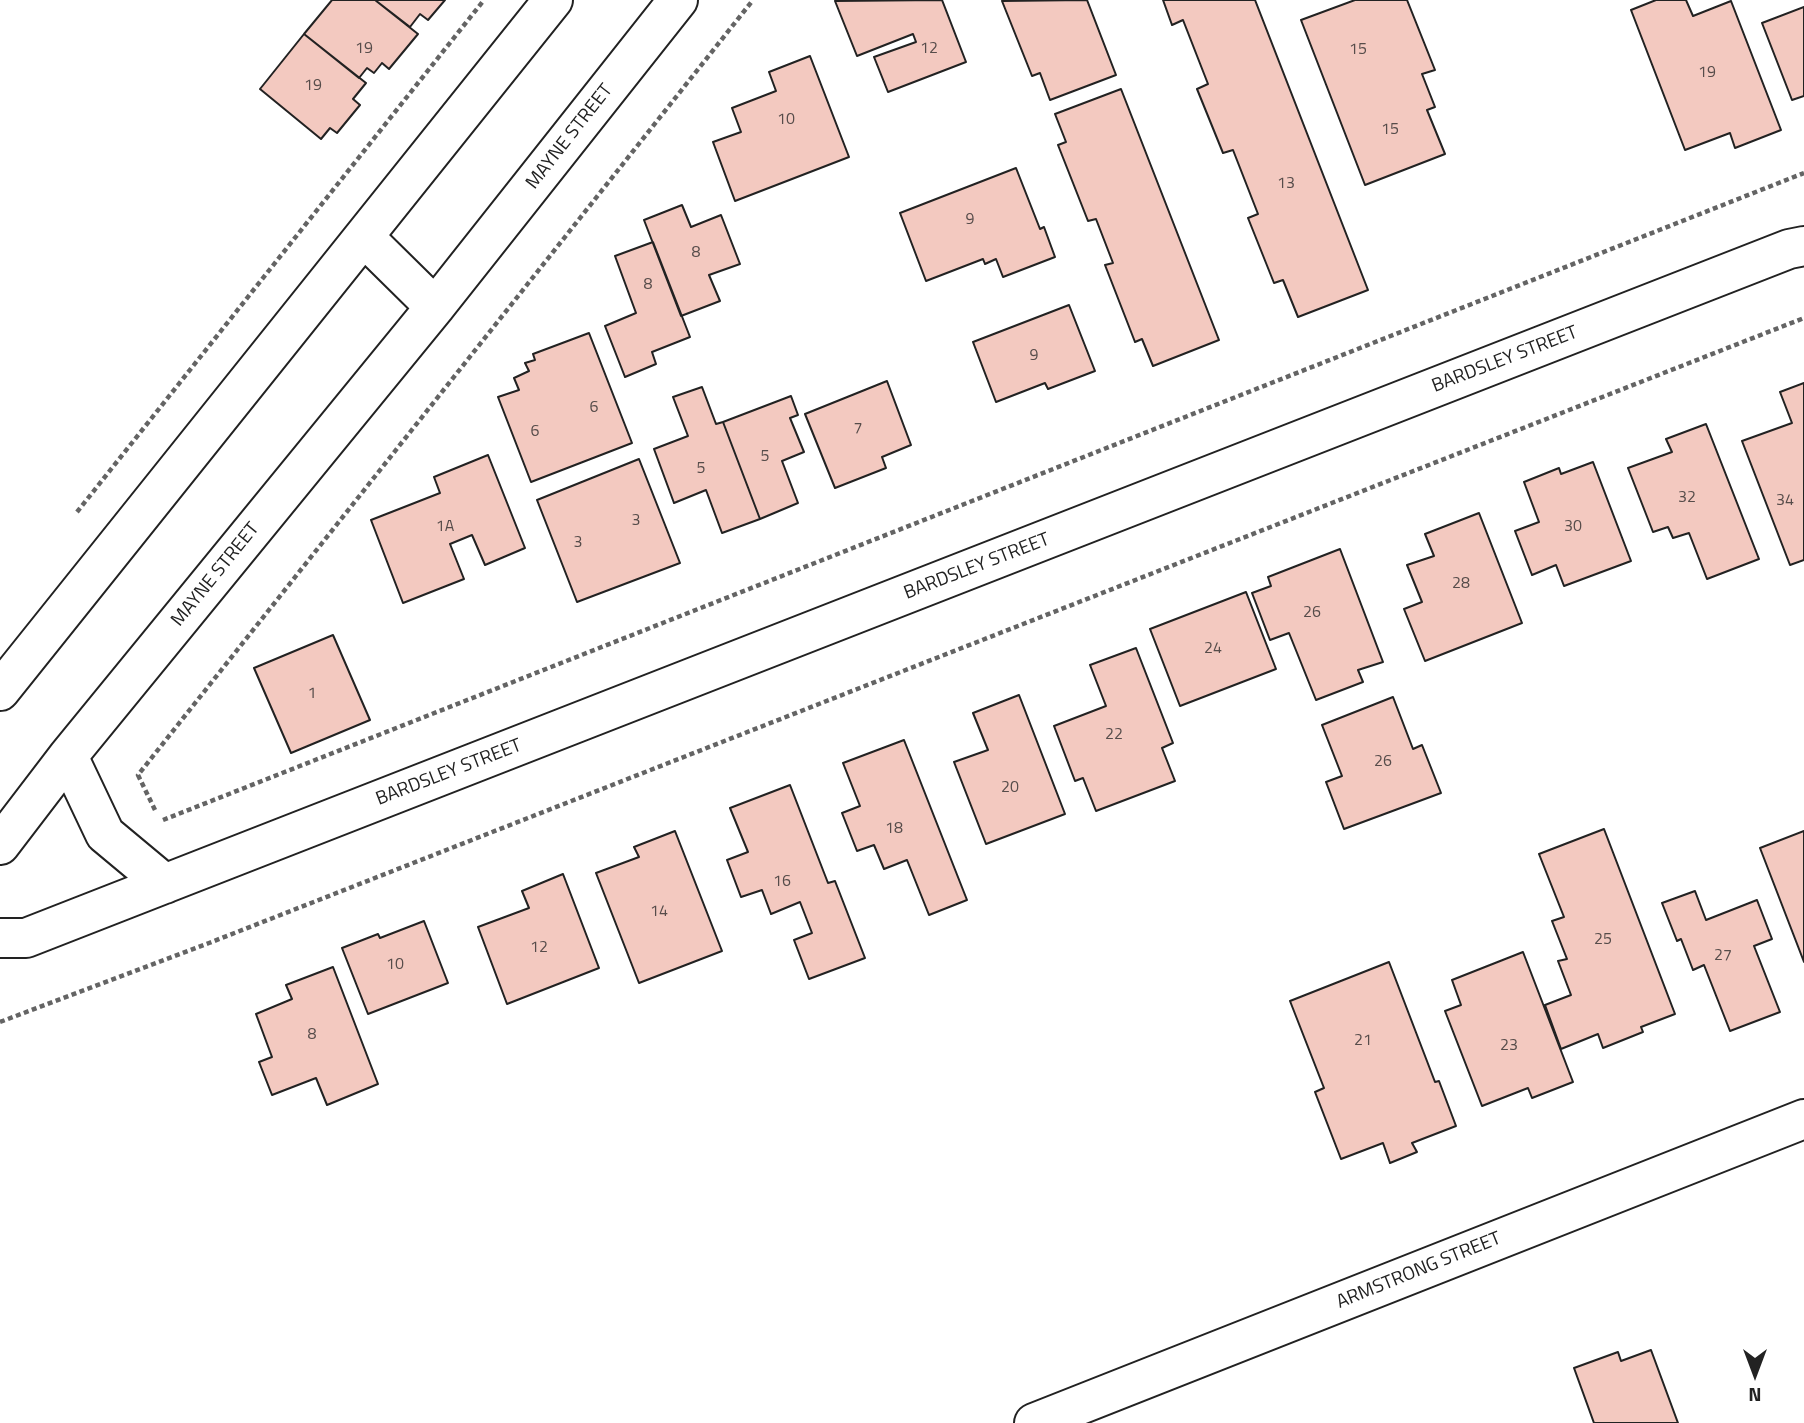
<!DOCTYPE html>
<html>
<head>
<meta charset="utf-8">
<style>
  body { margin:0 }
  #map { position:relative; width:1804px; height:1423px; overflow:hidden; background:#fff; font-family:"Titillium Web",sans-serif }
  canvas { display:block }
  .north { position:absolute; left:1720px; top:1339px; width:70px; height:70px; -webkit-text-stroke:5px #fff; paint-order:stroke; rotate:180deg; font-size:19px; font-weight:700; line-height:28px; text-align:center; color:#222 }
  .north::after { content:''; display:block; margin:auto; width:24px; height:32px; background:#222; clip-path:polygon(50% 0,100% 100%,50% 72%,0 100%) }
</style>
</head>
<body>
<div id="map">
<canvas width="1804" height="1423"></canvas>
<div class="north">N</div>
</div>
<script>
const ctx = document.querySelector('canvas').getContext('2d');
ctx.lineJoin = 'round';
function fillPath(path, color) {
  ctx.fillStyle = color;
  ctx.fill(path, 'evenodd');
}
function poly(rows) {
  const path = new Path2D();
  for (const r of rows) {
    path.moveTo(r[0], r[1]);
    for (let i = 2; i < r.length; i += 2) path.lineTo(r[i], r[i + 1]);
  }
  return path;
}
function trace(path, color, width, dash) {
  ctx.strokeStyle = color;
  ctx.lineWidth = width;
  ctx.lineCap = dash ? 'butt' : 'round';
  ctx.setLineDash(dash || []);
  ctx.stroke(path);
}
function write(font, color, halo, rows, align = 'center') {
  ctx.font = font + ' "Titillium Web",sans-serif';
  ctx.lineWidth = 5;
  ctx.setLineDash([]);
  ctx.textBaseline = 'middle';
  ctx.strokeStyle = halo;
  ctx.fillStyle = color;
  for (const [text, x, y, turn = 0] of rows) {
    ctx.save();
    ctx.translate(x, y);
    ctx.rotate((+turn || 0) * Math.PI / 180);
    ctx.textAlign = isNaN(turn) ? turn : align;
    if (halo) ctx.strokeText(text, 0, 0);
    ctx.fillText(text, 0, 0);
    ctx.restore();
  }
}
const building = poly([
  [332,0,375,0,418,34,389,69,382,63,374,73,367,68,359,78,304,34,332,0],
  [375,0,445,0,428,20,420,14,410,27,375,0],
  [942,0,966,62,888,92,874,57,916,42,913,34,857,56,835,1,942,0],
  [1087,0,1116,75,1050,100,1040,73,1032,76,1002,1,1087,0],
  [1163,0,1255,0,1368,290,1298,317,1283,280,1274,283,1248,218,1258,214,1233,150,1223,153,1197,89,1208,84,1183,20,1172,25,1163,0],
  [1355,0,1407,0,1435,70,1422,74,1435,107,1427,110,1445,154,1365,185,1301,20,1355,0],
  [1656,0,1686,0,1693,16,1731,1,1781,130,1735,148,1730,133,1685,150,1631,10,1656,0],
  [1804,7,1804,96,1792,100,1762,23,1804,7],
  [304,34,366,83,353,99,360,105,337,133,330,128,321,139,260,89,304,34],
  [810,56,849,157,735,201,713,142,741,132,732,108,776,91,769,72,810,56],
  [1121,89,1219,340,1153,366,1142,339,1135,342,1105,265,1113,263,1096,219,1088,221,1058,145,1066,142,1055,114,1121,89],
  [1016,168,1040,229,1044,227,1055,257,1003,277,996,259,985,264,983,259,926,281,900,213,1016,168],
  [682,205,691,227,721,215,740,264,709,275,720,301,681,316,644,220,682,205],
  [653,242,690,337,652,352,656,364,625,377,605,326,636,313,615,256,653,242],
  [1069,305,1095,371,1048,389,1045,383,996,402,973,342,1069,305],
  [589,333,632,443,531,482,498,397,519,390,514,378,529,371,525,363,535,360,533,354,589,333],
  [887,381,911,445,882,457,886,468,835,488,805,414,887,381],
  [1804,383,1804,560,1790,565,1742,441,1792,423,1780,392,1804,383],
  [702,387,716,424,723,422,760,519,722,533,706,490,674,503,654,449,688,436,673,397,702,387],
  [791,396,798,415,790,418,804,452,782,461,798,503,760,519,723,422,791,396],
  [1706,424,1759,559,1707,579,1689,533,1673,538,1668,527,1653,532,1628,468,1672,452,1666,439,1706,424],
  [488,455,525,548,485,565,472,535,450,544,464,579,403,603,371,520,440,493,434,477,488,455],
  [639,459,680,563,577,602,537,500,639,459],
  [1593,462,1631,561,1564,586,1556,565,1532,575,1515,531,1539,522,1524,482,1559,468,1561,474,1593,462],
  [1479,513,1522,623,1425,661,1404,609,1422,602,1407,565,1434,556,1425,534,1479,513],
  [1340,549,1383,662,1358,670,1363,682,1316,700,1289,633,1270,640,1252,593,1271,586,1268,577,1340,549],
  [1246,592,1276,669,1180,706,1150,629,1246,592],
  [333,635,370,720,291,753,254,668,333,635],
  [1136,648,1173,743,1162,748,1175,781,1096,811,1083,778,1075,781,1054,726,1106,706,1090,665,1136,648],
  [1019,695,1065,814,986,844,954,762,988,750,973,713,1019,695],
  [1393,697,1413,749,1422,745,1441,793,1344,829,1326,782,1342,776,1322,725,1393,697],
  [904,740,967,900,929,915,907,860,884,869,874,845,857,851,842,813,860,806,843,763,904,740],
  [790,785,828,883,835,881,865,958,809,979,794,940,812,933,800,902,771,914,762,890,741,897,727,860,748,852,730,808,790,785],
  [1604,829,1675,1014,1641,1027,1643,1032,1603,1048,1598,1034,1561,1049,1545,1005,1571,995,1558,961,1567,959,1552,921,1564,917,1539,854,1604,829],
  [675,831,722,951,639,983,596,873,639,857,634,847,675,831],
  [1804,831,1804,962,1760,848,1804,831],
  [563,874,599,968,507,1004,478,927,529,908,522,891,563,874],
  [1695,891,1706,920,1757,900,1772,939,1754,946,1780,1012,1730,1031,1704,965,1693,970,1681,939,1677,941,1662,903,1695,891],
  [424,921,448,983,368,1014,342,948,378,934,380,938,424,921],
  [1523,952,1573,1082,1532,1098,1528,1088,1482,1106,1445,1011,1461,1005,1452,980,1523,952],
  [1389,962,1435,1082,1439,1081,1456,1126,1412,1143,1417,1152,1390,1163,1383,1143,1341,1159,1315,1092,1324,1088,1290,1001,1389,962],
  [333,967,378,1084,327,1105,316,1078,272,1095,259,1062,272,1057,256,1014,292,999,286,985,333,967],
  [1651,1350,1678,1423,1594,1423,1574,1368,1618,1352,1621,1361,1651,1350]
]);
const path = poly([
  [77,512,484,0],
  [155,810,138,775,753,0],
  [163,820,1804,173],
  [0,1022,209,943,1804,318]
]);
const minor = poly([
  [364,237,435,307],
  [0,691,553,0],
  [68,756,105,834,165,884],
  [0,845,68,756,435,307,678,0],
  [0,938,26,938,1789,249,1804,246],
  [1034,1423,1804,1119]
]);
const numberNames = [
  ["19",364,49],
  ["12",929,49],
  ["15",1358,50],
  ["19",1707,73],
  ["19",313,86],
  ["10",786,120],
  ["15",1390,130],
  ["13",1286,184],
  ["9",970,220],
  ["8",696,253],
  ["8",648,285],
  ["9",1034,356],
  ["6",594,408],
  ["7",858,429],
  ["6",535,432],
  ["5",765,457],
  ["5",701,469],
  ["32",1687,498],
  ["34",1785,501],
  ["3",636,521],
  ["1A",445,527],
  ["30",1573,527],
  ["3",578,543],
  ["28",1461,584],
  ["26",1312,613],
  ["24",1213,649],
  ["1",312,694],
  ["22",1114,735],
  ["26",1383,762],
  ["20",1010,788],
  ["18",894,829],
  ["16",782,882],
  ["14",659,912],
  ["25",1603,940],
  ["12",539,948],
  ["27",1723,956],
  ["10",395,965],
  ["8",312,1035],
  ["21",1363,1041],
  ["23",1509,1046]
];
const streetNames = [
  ["MAYNE STREET",570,137,-52],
  ["BARDSLEY STREET",1505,360,-21],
  ["BARDSLEY STREET",977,567,-21],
  ["MAYNE STREET",216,575,-51],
  ["BARDSLEY STREET",449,773,-21],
  ["ARMSTRONG STREET",1419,1271,-22]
];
fillPath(building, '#f3c9c0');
trace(building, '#222', 2);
trace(minor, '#222', 42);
trace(path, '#646464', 4.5, [5, 3.5]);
trace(minor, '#fff', 38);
write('16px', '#564c4a', null, numberNames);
write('19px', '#222', '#fff', streetNames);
</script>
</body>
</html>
